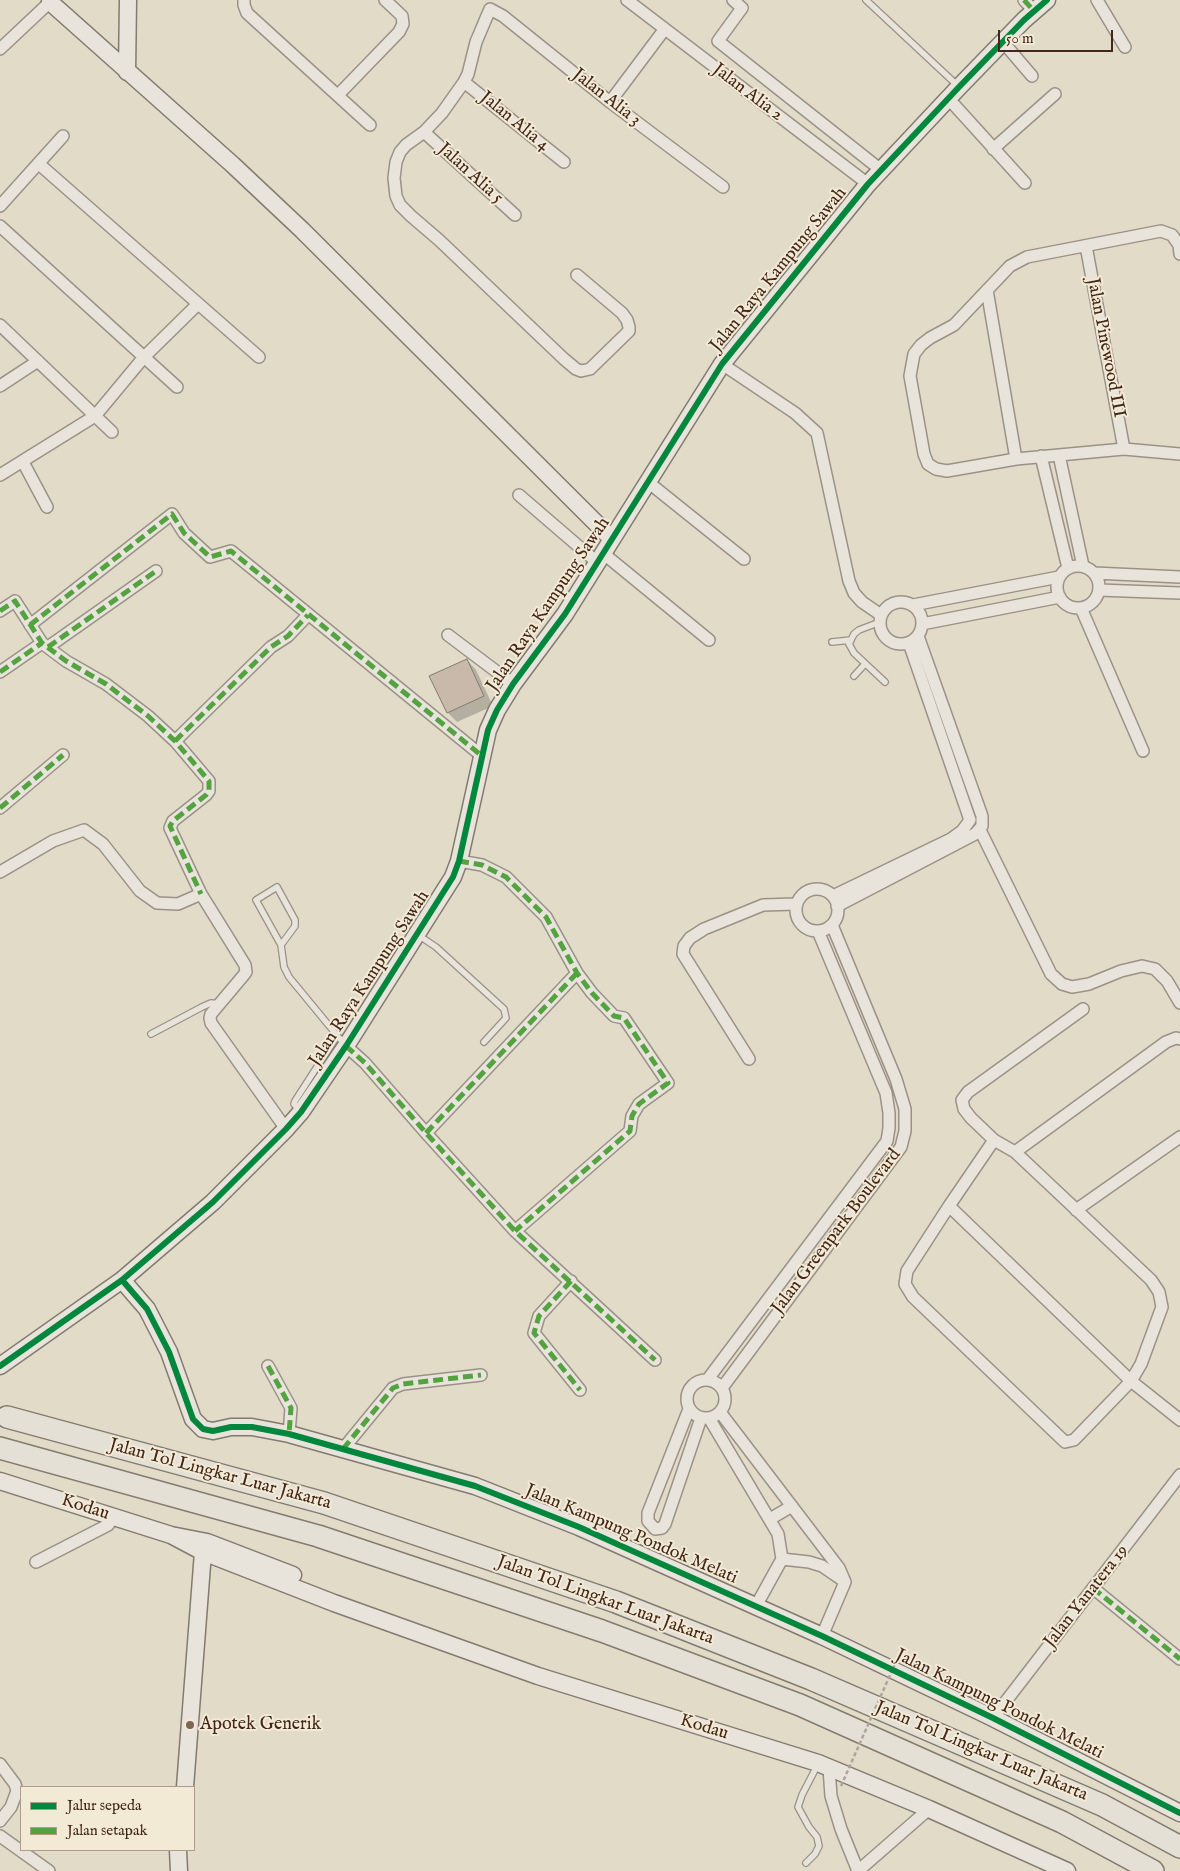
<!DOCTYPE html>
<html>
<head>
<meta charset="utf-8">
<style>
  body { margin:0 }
  #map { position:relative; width:1180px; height:1871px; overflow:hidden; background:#e2dbc8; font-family:"IM FELL English",serif }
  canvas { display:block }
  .legend { position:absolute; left:20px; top:1786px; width:175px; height:65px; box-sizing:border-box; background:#f3ead5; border:1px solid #ad9c8a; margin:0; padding:6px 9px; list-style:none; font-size:15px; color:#43271a }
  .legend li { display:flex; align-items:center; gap:10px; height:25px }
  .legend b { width:25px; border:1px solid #ad9c8a }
  .scale { position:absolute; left:998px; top:30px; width:115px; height:22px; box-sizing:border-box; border:2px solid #43271a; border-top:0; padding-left:6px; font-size:15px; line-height:18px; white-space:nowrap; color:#43271a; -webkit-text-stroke:4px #f3ead5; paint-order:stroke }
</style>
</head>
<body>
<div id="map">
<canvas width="1180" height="1871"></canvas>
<ul class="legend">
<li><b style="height:6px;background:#00873e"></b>Jalur sepeda</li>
<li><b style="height:6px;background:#55a340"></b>Jalan setapak</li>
</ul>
<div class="scale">50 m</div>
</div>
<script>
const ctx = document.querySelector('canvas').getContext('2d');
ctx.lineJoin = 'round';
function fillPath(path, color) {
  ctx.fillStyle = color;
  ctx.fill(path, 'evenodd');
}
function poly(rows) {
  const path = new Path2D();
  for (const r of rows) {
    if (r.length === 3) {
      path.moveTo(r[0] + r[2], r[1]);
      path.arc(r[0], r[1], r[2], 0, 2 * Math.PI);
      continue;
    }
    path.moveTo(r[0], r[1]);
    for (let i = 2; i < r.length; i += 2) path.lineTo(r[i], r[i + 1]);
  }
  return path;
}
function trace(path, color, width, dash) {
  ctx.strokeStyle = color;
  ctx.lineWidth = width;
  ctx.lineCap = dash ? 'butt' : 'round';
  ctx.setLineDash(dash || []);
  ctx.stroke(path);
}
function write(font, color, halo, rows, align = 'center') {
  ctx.font = font + ' "IM FELL English",serif';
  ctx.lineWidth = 4;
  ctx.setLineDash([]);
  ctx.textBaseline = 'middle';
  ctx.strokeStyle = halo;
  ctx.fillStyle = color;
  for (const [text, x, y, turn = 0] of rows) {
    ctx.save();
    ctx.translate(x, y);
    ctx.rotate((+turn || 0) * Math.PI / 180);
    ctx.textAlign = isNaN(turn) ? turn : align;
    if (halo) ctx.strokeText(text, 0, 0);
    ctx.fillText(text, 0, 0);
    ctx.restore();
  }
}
const shadow = poly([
  [467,660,476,670,493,706,457,722,448,713]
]);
const building = poly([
  [467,659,484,696,447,713,429,676,467,659]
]);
const lane = poly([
  [866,0,957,85],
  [880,622,859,630,854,634,849,644,854,653,885,682],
  [832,642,851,640],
  [854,676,865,664],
  [418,935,436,947,504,1009,506,1018,484,1042],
  [281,945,295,926,295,920,277,887,256,900,281,945,284,967,289,977,345,1045],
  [151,1034,202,1007,211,1003,220,1004],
  [300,1111,294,1104,295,1101,337,1036],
  [806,1863,815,1854,819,1846,817,1837,809,1827,798,1807,802,1795,818,1764]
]);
const street = poly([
  [244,0,244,5,247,13,370,125],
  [627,0,868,184],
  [733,0,742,8,718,41,881,170],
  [1024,0,1034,11],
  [1097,0,1125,47],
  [1003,42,1032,76],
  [0,49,50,2],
  [464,82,564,162],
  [338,95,399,32,403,24,402,16,385,0],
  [948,98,1025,183],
  [610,102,664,30],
  [424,132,515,215],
  [993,149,1055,94],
  [39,164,259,357],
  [0,206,63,136],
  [0,226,177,387],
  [1086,246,1124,449],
  [1180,254,1179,245,1172,235,1161,231,1027,257,1010,266,954,325,930,338,921,345,914,354,910,376,924,454,928,464,936,469,947,471,1016,459,1124,449,1180,454],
  [577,275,622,313,627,320,629,327,629,331,590,369,581,371,576,369,564,359,439,240,411,216,400,205,396,196,394,178,396,162,400,152,406,145,424,132,442,113,464,82,468,74,476,42,490,9,503,16,610,102,723,187],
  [987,290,1016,459],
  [0,325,112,432],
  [722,364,795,413,817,433,849,581,854,593,862,602,881,615],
  [0,386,38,361],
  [1059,455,1083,566],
  [1041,456,1068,568],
  [23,462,47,507],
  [0,475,95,416,144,357,198,304],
  [648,482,744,559],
  [519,495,598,563],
  [604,554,709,640],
  [1078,587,21],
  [1094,573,1180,577],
  [1099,590,1180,593],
  [901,623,21],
  [913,605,1059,577],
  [1081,608,1143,751],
  [0,611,15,601,42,643,66,661,106,684,148,716,175,741,209,781,209,791,206,795,173,821,170,828,201,894,245,965,246,972,243,976,211,1014,210,1018,211,1023,286,1129],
  [922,624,1060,597],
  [30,625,172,514,184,533,210,557,231,551,482,756],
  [448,635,513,684],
  [48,647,156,571],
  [0,672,42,643],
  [175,741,271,647,288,636,308,615],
  [0,808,63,755],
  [980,830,1051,974,1062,984,1072,987,1089,984,1121,971,1142,966,1155,969,1167,981,1180,1003],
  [459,861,482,865,506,877,546,917,577,973,592,993,614,1016,624,1018,668,1083,639,1104,632,1116,630,1131,515,1231],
  [0,872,53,841,84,830,103,844,140,891,157,903,178,904,201,894],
  [817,910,21],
  [833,896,951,839,962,831,970,820,909,643],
  [837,906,975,834,982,826,982,816,918,636],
  [1083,1009,968,1092,962,1100,964,1109,971,1118,994,1140,1015,1152,1151,1280,1159,1292,1162,1307,1141,1364,1131,1381,1180,1420],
  [346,1046,365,1063,426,1133,515,1231,655,1360],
  [749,1059,683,954,684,946,690,938,704,929,763,905,796,904],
  [426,1133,577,973],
  [1015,1152,1166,1042,1176,1038,1180,1039],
  [949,1206,907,1271,905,1284,913,1297,1065,1442,1074,1440,1131,1381,949,1206,994,1140],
  [1076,1210,1180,1137],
  [571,1281,539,1316,534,1333,580,1390],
  [268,1366,291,1408,289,1434],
  [708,1379,887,1141,889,1128,889,1113,886,1093,818,931],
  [706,1399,19],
  [722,1388,901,1147,905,1131,905,1109,896,1079,832,925],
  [689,1409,648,1513,648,1521,655,1529,662,1528,665,1524,701,1418],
  [720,1412,839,1568,845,1582,822,1636],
  [709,1418,778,1534,782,1559,756,1606],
  [343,1449,393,1388,403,1384,481,1375],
  [770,1519,792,1506],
  [782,1559,809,1562,822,1566,844,1581],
  [36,1562,108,1525,114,1517],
  [1093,1588,1180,1659],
  [993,1718,1180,1475],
  [0,1764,15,1784,17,1791,11,1807,0,1821],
  [829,1768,831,1796,841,1829,858,1871],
  [0,1836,49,1871],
  [858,1871,929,1809]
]);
const secondary = poly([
  [52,0,50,2,233,165,302,230,612,539],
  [127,72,128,0],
  [122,1280,147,1309,169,1352,193,1419,203,1429,213,1431,231,1427,252,1427,289,1434,475,1486,579,1527,822,1636,993,1718,1180,1813],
  [0,1366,122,1280,213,1202,286,1129,301,1112,346,1046,453,877,459,861,488,730,497,710,513,684,565,614,722,364,868,184,959,87,1024,20,1047,0],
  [0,1481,171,1535,207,1542,293,1575],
  [171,1535,203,1552,334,1603,538,1676,818,1763,929,1809,1067,1871],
  [185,1787,203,1552],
  [178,1850,179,1871]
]);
const highway = poly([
  [7,1417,324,1503,616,1602,811,1679,1102,1805,1180,1847],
  [0,1448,318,1536,602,1631,800,1705,1062,1822,1153,1871]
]);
const pathBridge = poly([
  [841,1786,898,1657]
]);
const quiet = poly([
  [1024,0,1034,11],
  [0,611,15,601,42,643,66,661,106,684,148,716,175,741,209,781,209,791,206,795,173,821,170,826,201,894],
  [30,625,172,514,184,533,210,557,231,551,482,756],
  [48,647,156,571],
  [0,672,42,643],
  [175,741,271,647,288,636,308,615],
  [0,808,63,755],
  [459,861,482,865,506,877,546,917,577,973,592,993,614,1016,624,1018,668,1083,639,1104,632,1116,630,1131,515,1231],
  [346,1046,365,1063,426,1133,515,1231,655,1360],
  [426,1133,577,973],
  [571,1281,539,1316,534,1333,580,1390],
  [268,1366,291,1408,289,1434],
  [343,1449,393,1388,403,1384,481,1375],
  [1093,1588,1180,1659]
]);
const cycleway = poly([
  [122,1280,147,1309,169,1352,193,1419,203,1429,213,1431,231,1427,252,1427,289,1434,475,1486,579,1527,822,1636,993,1718,1180,1813],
  [0,1366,122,1280,213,1202,286,1129,301,1112,346,1046,453,877,459,861,488,730,497,710,513,684,565,614,722,364,868,184,959,87,1024,20,1047,0]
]);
const markers = [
  [190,1725,5,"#7b6657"]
];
const streetNames = [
  ["Jalan Alia 2",747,93,37],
  ["Jalan Alia 3",606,98,38],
  ["Jalan Alia 4",514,122,39],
  ["Jalan Alia 5",470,174,42],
  ["Jalan Raya Kampung Sawah",779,270,-51],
  ["Jalan Pinewood III",1105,348,79],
  ["Jalan Raya Kampung Sawah",549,605,-56],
  ["Jalan Raya Kampung Sawah",370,979,-57],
  ["Jalan Greenpark Boulevard",837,1232,-53],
  ["Jalan Tol Lingkar Luar Jakarta",220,1475,15],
  ["Kodau",85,1508,18],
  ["Jalan Kampung Pondok Melati",631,1535,23],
  ["Jalan Yanatera 19",1087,1597,-52],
  ["Jalan Tol Lingkar Luar Jakarta",605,1601,20],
  ["Jalan Kampung Pondok Melati",999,1705,26],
  ["Kodau",704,1728,17],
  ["Jalan Tol Lingkar Luar Jakarta",981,1752,23]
];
const poiNames = [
  ["Apotek Generik",200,1725]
];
fillPath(shadow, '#0003');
fillPath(building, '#c8b9aa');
trace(building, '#837b6f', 1);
trace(lane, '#9a9287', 8);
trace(street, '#9a9287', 14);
trace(secondary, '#837b6f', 19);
trace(highway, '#837b6f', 24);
trace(lane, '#e8e4dc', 5.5);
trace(street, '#e8e4dc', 11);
trace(secondary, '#e8e4dc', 16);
trace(highway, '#e4e0d6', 21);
trace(pathBridge, '#aca59d', 2.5, [4, 2.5]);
trace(quiet, '#55a340', 5, [10, 5]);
trace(cycleway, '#00873e', 6);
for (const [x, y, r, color] of markers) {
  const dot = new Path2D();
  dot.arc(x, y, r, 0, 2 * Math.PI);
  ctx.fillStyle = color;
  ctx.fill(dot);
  trace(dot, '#f3ead5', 2);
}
write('18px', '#43271a', '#f3ead5', streetNames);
write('18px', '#43271a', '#f3ead5', poiNames, 'left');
</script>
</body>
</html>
